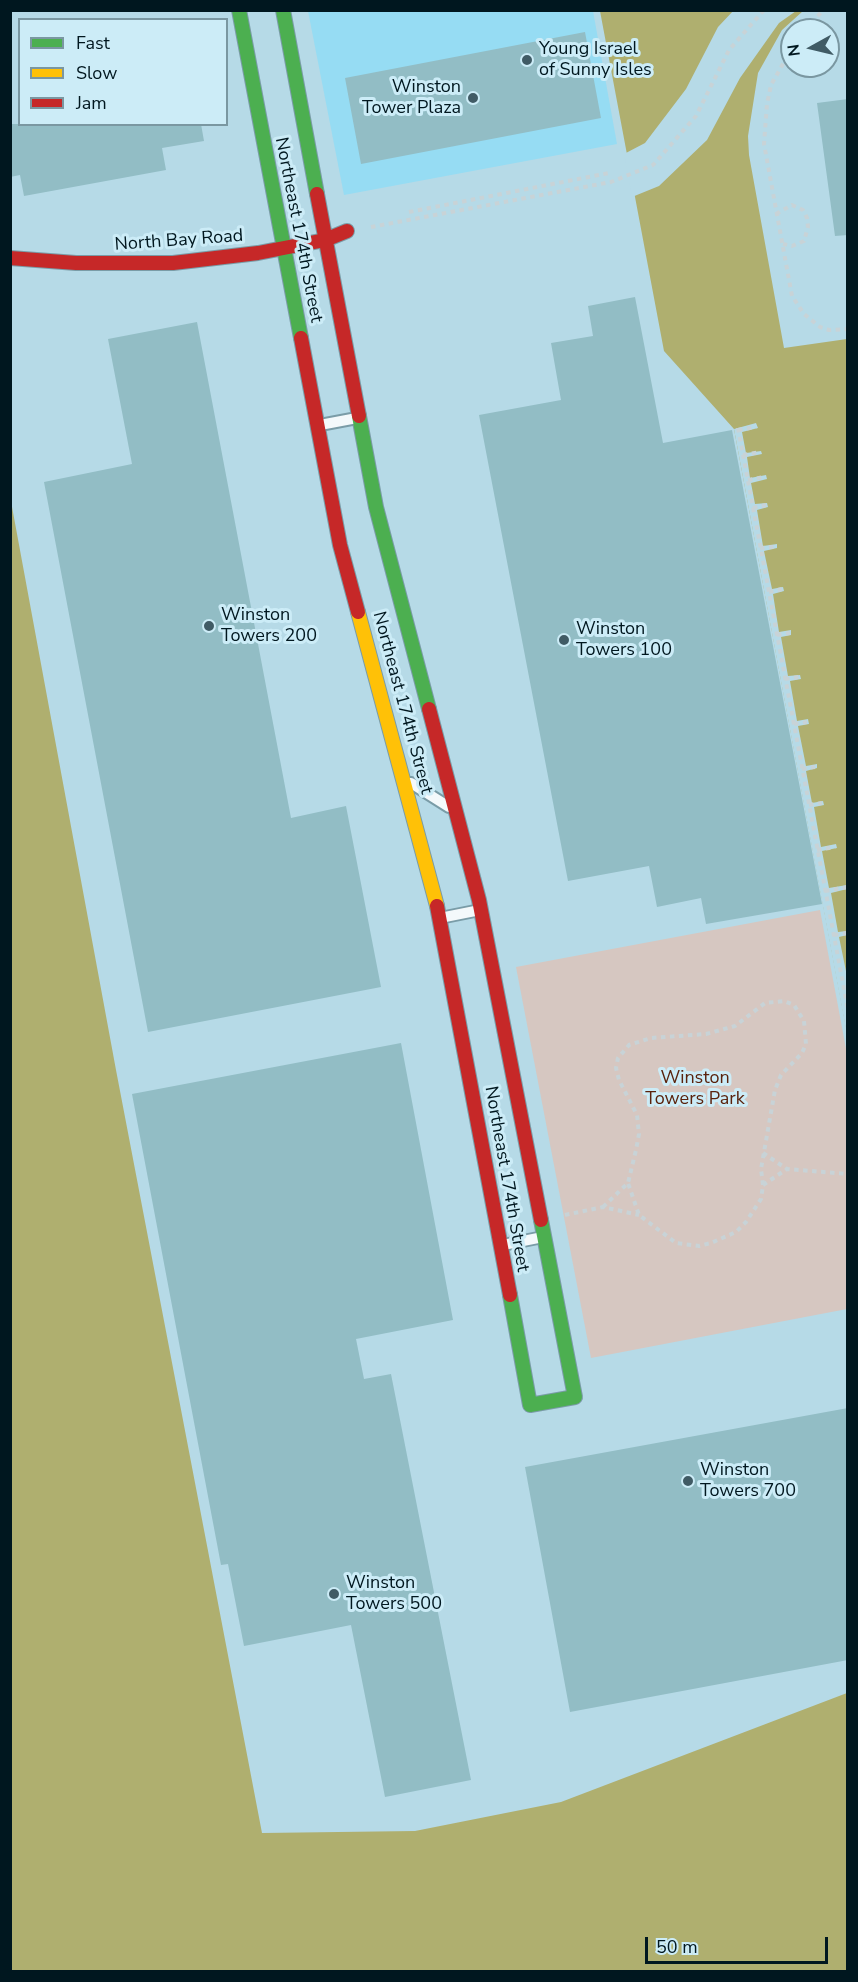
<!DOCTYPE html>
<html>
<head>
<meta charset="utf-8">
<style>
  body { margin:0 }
  #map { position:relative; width:858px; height:1982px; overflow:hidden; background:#b6dae7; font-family:"Nunito Sans",sans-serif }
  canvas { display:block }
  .frame { position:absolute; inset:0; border:12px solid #00171f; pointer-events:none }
  .legend { position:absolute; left:18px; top:18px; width:210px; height:108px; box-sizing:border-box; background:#ccecf7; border:2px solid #7a97a1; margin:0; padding:8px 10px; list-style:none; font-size:18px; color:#00171f }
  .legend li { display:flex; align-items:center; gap:12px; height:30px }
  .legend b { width:30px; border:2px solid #7a97a1 }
  .north { position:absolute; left:780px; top:18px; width:60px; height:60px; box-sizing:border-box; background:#ccecf7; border:2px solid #7a97a1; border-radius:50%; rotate:262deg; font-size:16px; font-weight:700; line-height:24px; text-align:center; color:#00171f }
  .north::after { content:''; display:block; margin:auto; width:21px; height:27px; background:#405b65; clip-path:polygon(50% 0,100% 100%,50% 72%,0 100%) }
  .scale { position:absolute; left:645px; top:1937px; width:183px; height:27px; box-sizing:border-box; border:3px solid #00171f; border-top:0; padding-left:8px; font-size:18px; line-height:21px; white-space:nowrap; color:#00171f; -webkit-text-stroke:4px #ccecf7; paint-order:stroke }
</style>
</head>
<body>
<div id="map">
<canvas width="858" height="1982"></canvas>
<div class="frame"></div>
<ul class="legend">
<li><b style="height:8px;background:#4caf50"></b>Fast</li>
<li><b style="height:8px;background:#ffc107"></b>Slow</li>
<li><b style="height:8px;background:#c62828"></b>Jam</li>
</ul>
<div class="north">N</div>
<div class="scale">50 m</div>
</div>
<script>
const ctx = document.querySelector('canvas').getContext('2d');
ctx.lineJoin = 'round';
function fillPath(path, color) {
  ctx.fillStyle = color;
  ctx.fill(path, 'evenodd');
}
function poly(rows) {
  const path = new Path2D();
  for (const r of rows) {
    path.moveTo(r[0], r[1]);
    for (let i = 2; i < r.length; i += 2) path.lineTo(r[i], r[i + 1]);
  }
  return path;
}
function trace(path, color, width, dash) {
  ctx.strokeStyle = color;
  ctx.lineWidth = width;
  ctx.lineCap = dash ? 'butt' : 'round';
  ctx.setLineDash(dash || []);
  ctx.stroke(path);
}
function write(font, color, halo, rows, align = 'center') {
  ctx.font = font + ' "Nunito Sans",sans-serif';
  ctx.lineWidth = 6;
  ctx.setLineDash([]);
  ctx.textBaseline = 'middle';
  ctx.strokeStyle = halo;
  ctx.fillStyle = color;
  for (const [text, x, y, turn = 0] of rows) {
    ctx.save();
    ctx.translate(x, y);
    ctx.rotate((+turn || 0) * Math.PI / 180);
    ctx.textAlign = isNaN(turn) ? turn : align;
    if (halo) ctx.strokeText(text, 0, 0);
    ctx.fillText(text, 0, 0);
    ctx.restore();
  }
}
const built = poly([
  [308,11,593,11,617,144,344,195]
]);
const green = poly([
  [820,910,847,1054,847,1309,591,1358,516,967]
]);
const water = poly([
  [600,11,803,11,782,30,758,73,748,136,749,155,784,348,847,339,847,1033,734,429,664,351],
  [10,496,116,1070,262,1833,415,1831,561,1802,847,1693,847,1971,11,1971]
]);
const pier = poly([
  [734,10,796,11,779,23,740,78,707,140,659,186,632,197,624,154,645,143,686,89,718,27],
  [756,423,758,428,742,432,746,453,761,451,762,454,747,457,750,478,766,475,767,479,751,483,755,504,767,503,768,507,757,510,763,546,777,544,777,548,764,551,772,589,783,587,784,591,773,594,779,632,791,630,791,635,781,637,788,676,800,675,801,679,790,681,797,721,808,719,809,724,798,726,806,766,817,764,817,768,806,771,812,803,823,801,824,805,814,807,821,847,836,844,837,848,822,851,829,888,847,885,847,889,831,893,838,932,847,931,847,935,839,937,847,976,847,1035,734,429]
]);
const building = poly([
  [585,32,601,118,361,164,345,78],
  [848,99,848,235,835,236,817,103],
  [10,124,201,124,204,141,162,148,166,170,24,196,20,175,10,177],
  [635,297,663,443,732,430,822,904,706,924,701,898,657,907,649,866,568,881,479,415,561,400,551,343,593,336,588,306],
  [197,322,291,818,346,806,381,987,148,1032,44,482,132,464,108,339],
  [401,1043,453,1320,356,1339,364,1379,391,1374,471,1780,385,1797,351,1625,244,1646,228,1564,221,1565,132,1094],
  [848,1408,848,1660,570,1712,525,1467]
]);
const path = poly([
  [806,30,823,10],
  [792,48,771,85,767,104,764,144,792,296,804,314,820,327,829,330,848,329],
  [409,212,609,173],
  [776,214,792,205,803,210,807,218,808,227,804,241,792,246,783,244],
  [371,227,611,182,653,165,696,116,729,50,764,10],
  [738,428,848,1010],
  [738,430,756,427],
  [743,455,760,452],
  [748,480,764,477],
  [753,508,766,505],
  [760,548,774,547],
  [769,592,782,589],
  [777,635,790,633],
  [785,679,799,677],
  [794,724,807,722],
  [802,769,815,767],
  [809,805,822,803],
  [817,850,835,847],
  [825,891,848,887],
  [834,935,848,933],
  [763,1153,787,1169,848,1174],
  [763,1185,787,1169],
  [603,1207,628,1183,636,1150,639,1134,637,1115,619,1080,616,1068,618,1058,629,1045,651,1038,706,1034,735,1026,765,1003,784,1001,794,1005,804,1021,806,1044,802,1053,781,1075,775,1090,761,1169,763,1185,761,1199,746,1222,736,1232,711,1243,699,1246,676,1243,639,1215,628,1183],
  [565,1215,603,1207,639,1215]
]);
const lane = poly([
  [320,425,357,418],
  [411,783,449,807],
  [440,918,480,910],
  [503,1245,543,1237]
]);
const fast = poly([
  [239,10,301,338],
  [283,10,317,194],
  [359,416,376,507,429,709],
  [510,1295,530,1405,575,1397,541,1220]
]);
const slow = poly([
  [358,612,437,906]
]);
const jam = poly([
  [317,194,359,416],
  [10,258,76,263,173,263,258,253,325,240,347,231],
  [301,338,340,545,358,612],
  [429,709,479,900,541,1220],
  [437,906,510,1295]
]);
const markers = [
  [527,60,6,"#405b65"],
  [473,98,6,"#405b65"],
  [209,626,6,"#405b65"],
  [564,640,6,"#405b65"],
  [688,1481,6,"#405b65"],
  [334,1594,6,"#405b65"]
];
const poiNames = [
  ["Young Israel",539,50],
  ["of Sunny Isles",539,71],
  ["Winston",461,88,"right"],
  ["Tower Plaza",461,109,"right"],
  ["Winston",221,616],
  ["Towers 200",221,637],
  ["Winston",576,630],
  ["Towers 100",576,651],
  ["Winston",700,1471],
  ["Towers 700",700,1492],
  ["Winston",346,1584],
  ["Towers 500",346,1605]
];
const streetNames = [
  ["Northeast 174th Street",298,230,79],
  ["North Bay Road",179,241,-4],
  ["Northeast 174th Street",402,703,75],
  ["Northeast 174th Street",506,1179,80]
];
const parkNames = [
  ["Winston",695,1079],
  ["Towers Park",695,1100]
];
fillPath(built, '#96dcf3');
fillPath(green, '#d6c7c1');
fillPath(water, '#afaf6f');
fillPath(pier, '#b6dae7');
fillPath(building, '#92bdc5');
trace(lane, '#7a9ca7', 14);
trace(fast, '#7a9ca7', 16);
trace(slow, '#7a9ca7', 16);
trace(jam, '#7a9ca7', 16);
trace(path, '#c8d3d7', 4, [4.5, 4.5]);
trace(lane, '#f4f9fb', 10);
trace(fast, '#4caf50', 14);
trace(slow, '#ffc107', 14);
trace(jam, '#c62828', 14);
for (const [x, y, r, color] of markers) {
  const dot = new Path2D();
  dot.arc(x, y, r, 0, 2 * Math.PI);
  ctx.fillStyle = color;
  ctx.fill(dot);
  trace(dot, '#ccecf7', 2);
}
write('18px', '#00171f', '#ccecf7', poiNames, 'left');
write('18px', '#00171f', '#ccecf7', streetNames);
write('18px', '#5a220c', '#ccecf7', parkNames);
</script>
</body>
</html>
